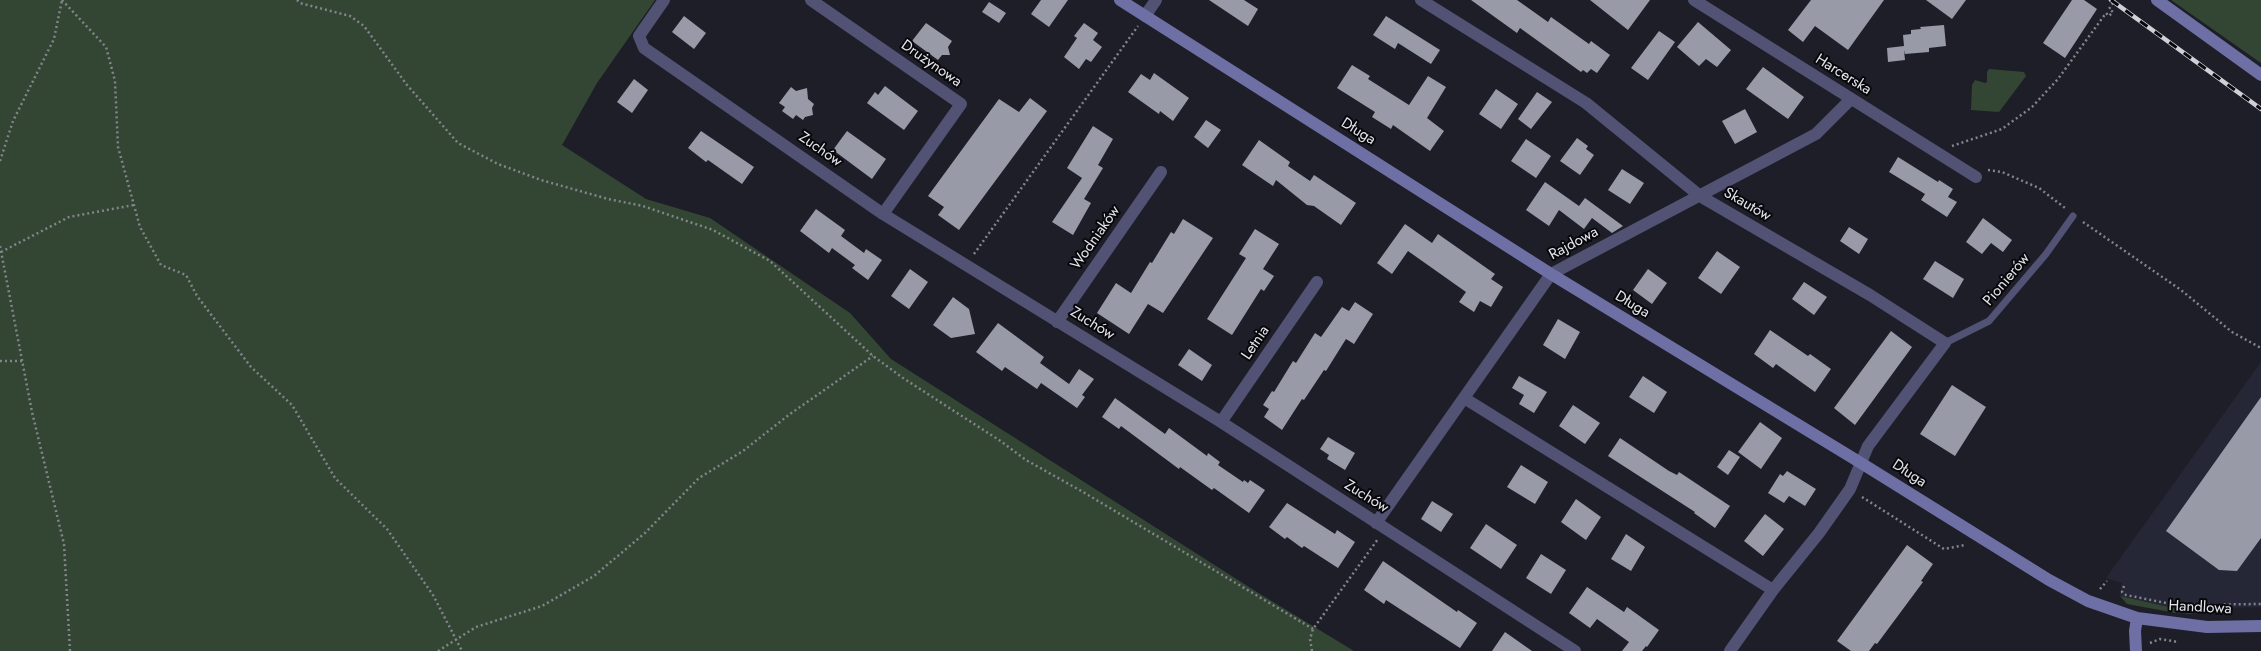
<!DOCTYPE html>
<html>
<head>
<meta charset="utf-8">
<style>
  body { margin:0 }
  canvas { display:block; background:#1d1e28 }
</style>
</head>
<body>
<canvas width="2261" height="651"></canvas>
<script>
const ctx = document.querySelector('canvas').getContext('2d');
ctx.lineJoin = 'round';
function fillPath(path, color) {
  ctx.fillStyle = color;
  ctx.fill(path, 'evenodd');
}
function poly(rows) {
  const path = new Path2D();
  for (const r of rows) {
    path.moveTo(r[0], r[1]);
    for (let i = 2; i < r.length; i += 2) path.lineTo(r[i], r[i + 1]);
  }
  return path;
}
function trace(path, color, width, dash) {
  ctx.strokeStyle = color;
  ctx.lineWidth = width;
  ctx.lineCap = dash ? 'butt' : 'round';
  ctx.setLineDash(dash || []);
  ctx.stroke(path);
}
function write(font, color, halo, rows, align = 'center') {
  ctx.font = font + ' Jost,sans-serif';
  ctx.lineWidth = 4;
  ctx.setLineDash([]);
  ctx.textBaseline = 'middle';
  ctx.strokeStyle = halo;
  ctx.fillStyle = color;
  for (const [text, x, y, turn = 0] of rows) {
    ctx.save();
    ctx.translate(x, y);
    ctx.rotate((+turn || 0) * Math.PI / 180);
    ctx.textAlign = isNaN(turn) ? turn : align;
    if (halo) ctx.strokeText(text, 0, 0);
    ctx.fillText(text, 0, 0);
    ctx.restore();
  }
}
const built = poly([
  [2261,362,2261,607,2189,609,2186,614,2176,613,2176,609,2120,596,2122,583,2106,578]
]);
const green = poly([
  [0,0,655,0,597,83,562,145,646,199,710,218,850,313,891,359,1260,594,1354,651,0,651],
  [2171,0,2261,0,2261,63],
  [1989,69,2024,72,2026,76,1999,112,1971,110,1972,85,1975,80,1985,83,1987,82,1987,72],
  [2120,596,2173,608,2176,609,2176,613,2127,604],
  [2219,608,2201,613,2186,614,2188,609]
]);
const building = poly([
  [1041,0,1068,0,1049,27,1031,14],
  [1209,0,1244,0,1258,9,1248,26],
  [1471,0,1517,0,1548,22,1551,17,1589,44,1591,41,1610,55,1597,73,1591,69,1587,73,1583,70,1581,72,1520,28,1517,33],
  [1590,0,1650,0,1628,30],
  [1811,0,1884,0,1848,50,1815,26,1803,42,1788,30],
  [1926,0,1966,0,1952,19],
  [2072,0,2084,0,2097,9,2065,58,2043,43],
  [989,2,1006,13,999,23,982,12],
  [684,16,706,33,694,49,672,32],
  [1386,16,1440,50,1431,64,1398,43,1395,49,1373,35],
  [1698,22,1731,50,1717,67,1706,59,1699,66,1677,47],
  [926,23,952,41,948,47,950,55,942,55,938,60,912,41],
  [1084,23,1098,33,1093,40,1102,47,1091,62,1086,59,1079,69,1064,57,1077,38,1074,36],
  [1944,25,1946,46,1929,48,1929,52,1905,54,1904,50,1905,60,1888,62,1887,48,1904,46,1903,35,1911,34,1911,30,1921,29,1920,27],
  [1659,31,1675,42,1648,80,1631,68],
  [1352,65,1370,76,1368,79,1409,105,1428,76,1446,87,1427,118,1444,131,1430,151,1393,125,1391,129,1372,117,1375,112,1337,88],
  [1763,67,1804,97,1788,119,1746,89],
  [1154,73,1189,98,1173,121,1160,111,1159,114,1128,92,1141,74,1150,80],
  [634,79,648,90,632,113,617,102],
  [885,86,918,111,904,130,867,103,875,92,878,95],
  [791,87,796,91,807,88,808,99,814,104,812,108,813,115,805,117,803,120,796,115,793,119,782,111,785,107,779,103],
  [1496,89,1518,104,1501,129,1479,114],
  [1537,92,1552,102,1531,129,1518,119],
  [1030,98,1047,111,959,230,938,215,944,207,928,196,999,99,1019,112],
  [1745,109,1757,132,1735,144,1722,121],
  [1206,120,1221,130,1208,148,1194,137],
  [1093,126,1113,139,1098,165,1103,168,1084,199,1091,203,1073,235,1052,222,1082,178,1067,168],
  [701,131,754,167,742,184,708,160,706,162,688,148],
  [847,131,886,159,872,179,833,150],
  [1577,138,1588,146,1586,149,1594,155,1580,175,1560,161],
  [1526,139,1551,156,1536,178,1511,161],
  [1259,140,1290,162,1288,166,1310,181,1314,175,1356,203,1341,225,1314,206,1307,205,1276,180,1273,186,1242,165],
  [1898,157,1938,182,1939,180,1953,189,1948,197,1957,202,1947,217,1921,200,1925,194,1889,172],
  [1622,169,1644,183,1630,204,1608,190],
  [1545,182,1579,206,1585,198,1623,226,1612,233,1592,218,1584,229,1559,210,1549,226,1526,210],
  [816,209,845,230,841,236,864,253,866,249,882,260,868,280,852,268,855,265,832,248,829,253,800,231],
  [1983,218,2012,240,2003,252,1991,243,1982,254,1966,242],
  [1183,219,1213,238,1163,313,1148,304,1129,334,1097,313,1116,283,1131,293,1150,262,1152,263,1171,232,1174,234],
  [1405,224,1432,243,1438,234,1495,274,1491,279,1503,287,1491,307,1480,301,1474,312,1459,302,1466,292,1408,251,1392,274,1377,263],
  [1849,227,1868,239,1859,254,1840,241],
  [1255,229,1279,244,1263,269,1274,276,1264,291,1261,289,1232,335,1207,319,1246,258,1239,254],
  [1717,251,1740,267,1721,294,1698,278],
  [1935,261,1964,279,1953,298,1923,279],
  [910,269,928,282,909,309,891,296],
  [1648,269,1667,283,1652,304,1633,290],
  [1804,282,1827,297,1814,315,1792,299],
  [953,297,969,309,975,334,951,338,933,325],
  [1355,302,1373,314,1354,344,1346,339,1326,371,1324,370,1304,400,1302,399,1282,430,1264,417,1269,409,1263,405,1272,391,1274,392,1293,361,1296,363,1315,333,1321,337,1342,307,1349,311],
  [1558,319,1580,332,1565,359,1543,345],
  [998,323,1044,357,1040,363,1069,384,1079,369,1094,379,1082,395,1085,397,1077,408,1041,383,1037,389,1005,367,1002,371,976,352],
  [1770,330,1808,356,1810,354,1831,369,1815,392,1776,364,1773,368,1754,354],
  [1891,331,1912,347,1855,425,1834,408],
  [1189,349,1212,365,1202,381,1178,365],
  [1519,376,1547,392,1534,413,1519,404,1524,395,1512,388],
  [1643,376,1667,392,1654,413,1629,397],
  [1952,385,1986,407,1955,456,1920,434],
  [2261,397,2261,538,2237,571,2219,570,2166,531],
  [1115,398,1165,434,1169,428,1207,456,1208,453,1220,462,1218,465,1243,482,1244,480,1248,483,1250,480,1265,490,1249,513,1214,488,1212,490,1180,467,1179,469,1121,426,1119,429,1102,417],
  [1573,405,1600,423,1585,444,1559,426],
  [1760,422,1782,438,1761,469,1738,452],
  [1328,437,1355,453,1345,470,1327,459,1329,455,1320,449],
  [1620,438,1669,471,1677,475,1679,472,1730,506,1715,528,1694,513,1695,512,1608,456],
  [1729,450,1740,457,1728,475,1717,467],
  [1521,465,1548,482,1535,504,1507,487],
  [1787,471,1816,489,1805,506,1789,496,1784,503,1768,493,1780,474,1783,476],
  [1576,499,1601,517,1586,540,1561,522],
  [1432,501,1453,514,1441,532,1421,519],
  [1287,503,1335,534,1337,530,1355,542,1338,568,1304,546,1302,548,1287,537,1285,539,1269,527],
  [1765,514,1784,529,1763,556,1744,541],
  [1486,524,1517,545,1501,569,1470,548],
  [1626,534,1645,547,1631,571,1611,559],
  [1907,545,1933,564,1921,581,1923,582,1877,644,1875,643,1869,651,1851,651,1837,641],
  [1541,554,1566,570,1551,594,1526,578],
  [1383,561,1457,612,1458,610,1477,623,1460,648,1386,600,1384,604,1364,590],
  [1587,587,1624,612,1627,607,1659,630,1647,647,1646,646,1642,651,1622,651,1629,642,1597,619,1590,628,1569,613],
  [1505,632,1532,651,1492,651]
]);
const path = poly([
  [62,0,106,47,115,81,118,147,140,227,161,265,186,275,197,296,251,367,292,405,335,478,387,529,433,595,462,651],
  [297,0,300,3,350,16,364,26,407,85,458,143,498,164,541,180,608,199,643,206,713,230,770,261,873,356,903,378,1002,442,1026,460,1083,492,1313,629],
  [1952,146,2002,129,2032,107,2058,79,2106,13,2109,16,2113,12,2109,9,2115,0],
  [0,161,13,121,54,39,62,0],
  [1988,170,2002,172,2039,188,2065,208],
  [2083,222,2181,290,2232,332,2261,348],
  [0,246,32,412,64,544,70,651],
  [1,252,69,217,134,205],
  [974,254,1138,26],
  [0,361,22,361],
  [1862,497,1944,549,1965,545],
  [2124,586,2122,592,2126,595,2176,605,2261,604],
  [2100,589,2107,581],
  [2150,643,2160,639,2178,642],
  [438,651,476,627,542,606,594,576,645,533,699,478,743,451,790,414,873,356],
  [1312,651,1310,639,1313,629,1378,539]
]);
const lane = poly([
  [1945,343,1989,321,2046,254,2073,216]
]);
const street = poly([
  [664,0,639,36,644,48,883,214,1221,422,1575,651],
  [811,0,961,104,883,214],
  [1421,0,1586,103,1700,196,1870,295,1945,343,1868,446,1850,489,1819,533,1773,590,1730,651],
  [1694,0,1976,177],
  [1145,16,1156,0],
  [1057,322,1161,172],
  [1464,398,1773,590],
  [1221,422,1317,282],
  [1376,523,1551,274,1816,134,1851,99]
]);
const secondary = poly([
  [1120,0,1551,274,1861,463,2049,580,2088,601,2137,618,2207,627,2261,626],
  [2157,0,2261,75],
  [2136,651,2135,631,2137,618]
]);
const rail = poly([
  [2111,0,2261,109]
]);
const streetNames = [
  ["Drużynowa",931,64,35],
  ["Harcerska",1843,75,32],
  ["Długa",1358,132,32],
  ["Zuchów",820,150,35],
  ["Skautów",1747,205,30],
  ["Wodniaków",1096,238,-55],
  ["Rajdowa",1574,244,-28],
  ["Pionierów",2007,280,-50],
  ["Długa",1632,305,31],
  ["Zuchów",1092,324,32],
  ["Letnia",1256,343,-56],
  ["Długa",1909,474,33],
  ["Zuchów",1366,497,32],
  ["Handlowa",2200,608,3]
];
fillPath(built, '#262736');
fillPath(green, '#334633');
fillPath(building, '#999aa7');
trace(path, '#84848d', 2.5, [2, 3]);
trace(lane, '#515274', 7);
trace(street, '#515274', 12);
trace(secondary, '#6e6fa5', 12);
trace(rail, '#d0d0d7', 4.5);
trace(rail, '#08080c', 3, [9]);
write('15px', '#e5e5ec', '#08080c', streetNames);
</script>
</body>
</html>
